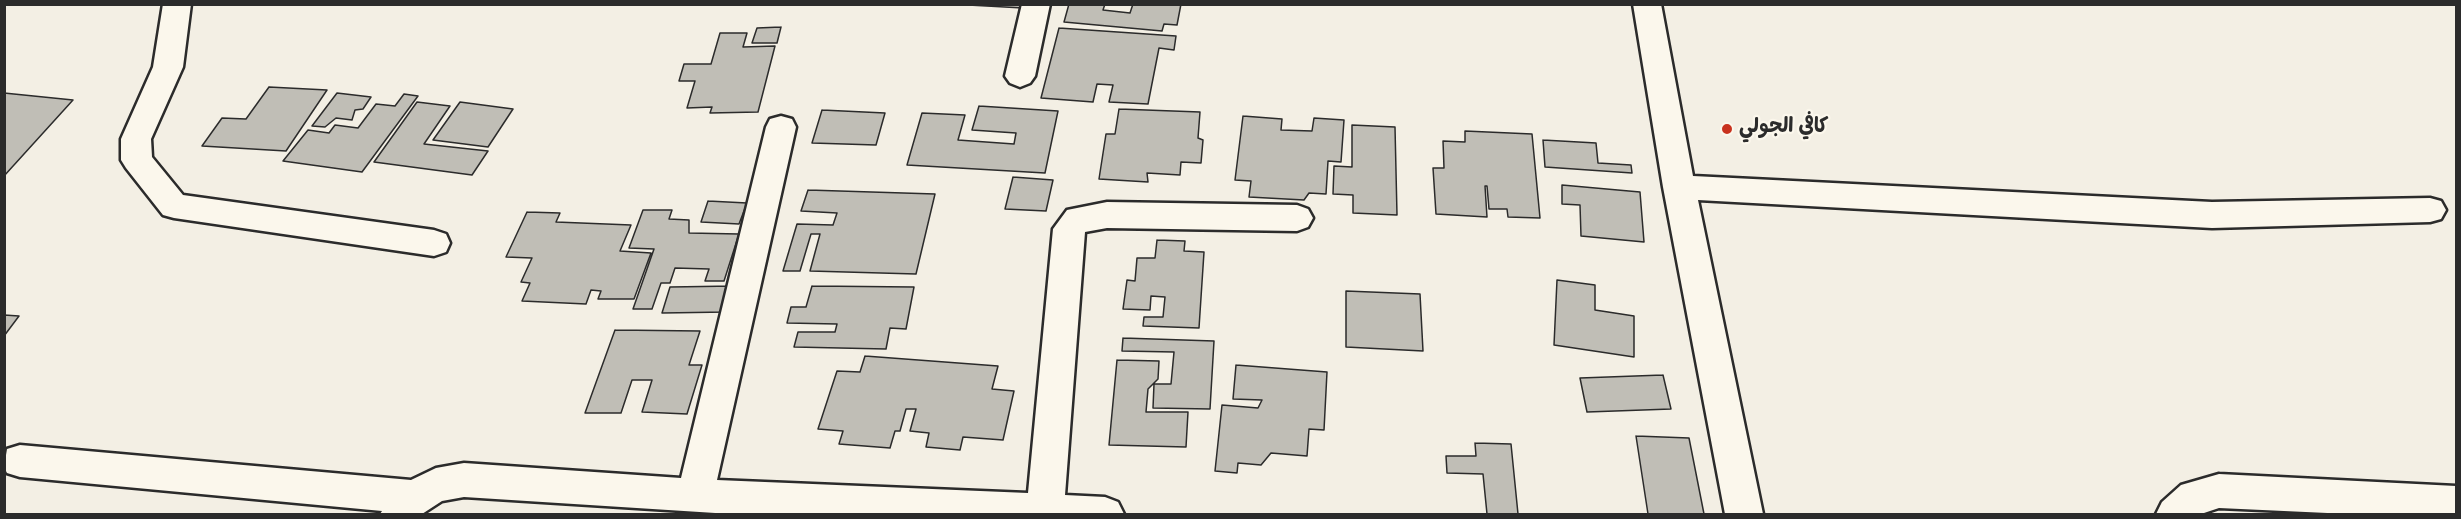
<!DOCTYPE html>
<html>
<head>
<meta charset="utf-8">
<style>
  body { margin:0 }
  #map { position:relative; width:2461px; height:519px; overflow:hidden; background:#f3efe4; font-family:"Indie Flower",sans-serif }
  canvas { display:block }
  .frame { position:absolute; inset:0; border:6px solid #2b2b2b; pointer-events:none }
</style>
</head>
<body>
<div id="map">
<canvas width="2461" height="519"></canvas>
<div class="frame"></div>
</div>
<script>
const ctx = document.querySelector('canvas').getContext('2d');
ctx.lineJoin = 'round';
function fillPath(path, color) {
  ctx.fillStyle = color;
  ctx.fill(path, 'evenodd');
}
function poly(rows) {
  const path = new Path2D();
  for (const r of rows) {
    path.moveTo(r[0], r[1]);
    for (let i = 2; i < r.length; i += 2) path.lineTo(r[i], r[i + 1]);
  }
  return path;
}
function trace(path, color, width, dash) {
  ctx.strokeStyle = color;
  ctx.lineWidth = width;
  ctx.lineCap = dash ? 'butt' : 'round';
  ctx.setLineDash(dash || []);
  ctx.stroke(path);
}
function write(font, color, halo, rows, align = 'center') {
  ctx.font = font + ' "Indie Flower","Playpen Sans Arabic",sans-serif';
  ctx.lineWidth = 4.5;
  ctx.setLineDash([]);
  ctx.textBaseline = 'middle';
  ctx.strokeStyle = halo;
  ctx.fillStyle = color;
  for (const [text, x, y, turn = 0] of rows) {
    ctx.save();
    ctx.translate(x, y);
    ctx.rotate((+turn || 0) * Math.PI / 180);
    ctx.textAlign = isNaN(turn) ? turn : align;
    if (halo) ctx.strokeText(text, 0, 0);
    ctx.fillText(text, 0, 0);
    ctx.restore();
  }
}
const building = poly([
  [950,4,1023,4,1023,8,950,4],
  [1069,4,1105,4,1103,10,1130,13,1133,4,1181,4,1177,25,1164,24,1162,31,1064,22,1069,4],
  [781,27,777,43,752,43,757,28,781,27],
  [1059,28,1176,36,1174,50,1159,48,1148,104,1109,102,1113,85,1097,84,1093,102,1041,98,1059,28],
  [720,33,747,33,743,47,775,46,758,112,710,113,712,107,687,108,695,81,679,81,684,64,711,64,720,33],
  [269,87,327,90,286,151,202,146,222,118,246,119,269,87],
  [4,93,73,100,4,176,4,93],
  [337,93,371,97,363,109,355,110,352,120,336,118,325,127,312,126,337,93],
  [404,94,418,96,362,172,283,161,308,130,329,133,335,125,358,128,376,104,395,106,404,94],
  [417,102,450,106,424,144,488,151,472,175,374,162,417,102],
  [460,102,513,109,488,147,433,140,460,102],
  [979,106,1058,111,1045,173,907,165,922,113,965,115,958,140,1014,144,1016,133,972,130,979,106],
  [1119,109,1200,112,1198,138,1203,140,1201,163,1181,162,1180,175,1147,173,1148,182,1099,179,1106,134,1115,134,1119,109],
  [822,110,885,113,876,145,812,143,822,110],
  [1243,116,1282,119,1281,130,1312,131,1314,118,1344,120,1341,162,1328,161,1326,194,1309,193,1304,200,1249,197,1251,181,1235,180,1243,116],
  [1352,125,1395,127,1397,215,1353,213,1353,195,1333,194,1334,166,1352,167,1352,125],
  [1465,131,1532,134,1540,218,1508,217,1507,209,1489,209,1487,186,1485,186,1487,217,1436,214,1433,168,1444,168,1443,141,1465,142,1465,131],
  [1543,140,1596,143,1598,163,1631,165,1632,173,1545,167,1543,140],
  [1013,177,1053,180,1046,211,1005,209,1013,177],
  [1562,185,1640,192,1644,242,1581,236,1580,205,1562,204,1562,185],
  [808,190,935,194,916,274,810,271,820,234,811,234,800,271,783,271,797,224,833,225,837,213,801,211,808,190],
  [708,201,747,203,739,224,701,222,708,201],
  [643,210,672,210,669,219,689,220,689,233,739,234,724,281,705,281,709,269,675,268,670,283,661,283,652,309,633,309,654,249,629,248,643,210],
  [527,212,560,213,556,222,631,225,620,251,651,253,634,299,598,299,601,291,591,290,586,304,522,301,530,283,521,282,532,258,506,257,527,212],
  [1157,240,1185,241,1184,251,1204,252,1199,328,1143,326,1144,317,1163,317,1165,297,1151,296,1150,310,1123,309,1127,280,1135,281,1137,258,1155,258,1157,240],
  [1557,280,1595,285,1595,310,1634,316,1634,357,1554,345,1557,280],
  [734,286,727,312,662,313,670,287,734,286],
  [812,286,914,287,906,329,890,328,886,349,794,347,798,332,835,332,837,324,787,323,791,307,806,307,812,286],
  [1346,291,1420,294,1423,351,1346,347,1346,291],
  [4,315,19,316,4,336,4,315],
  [615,330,700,331,689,365,702,365,687,414,642,412,652,380,632,380,621,413,585,413,615,330],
  [1123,338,1214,341,1210,409,1153,408,1154,384,1171,384,1174,352,1122,351,1123,338],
  [865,356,998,366,992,389,1014,391,1003,440,963,437,960,450,926,447,929,433,910,431,916,409,906,409,900,431,895,431,890,448,839,444,843,431,818,429,837,371,860,372,865,356],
  [1117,360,1159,361,1158,379,1148,389,1146,412,1188,412,1186,447,1109,445,1117,360],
  [1236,365,1327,372,1324,430,1309,429,1307,456,1271,453,1261,465,1238,463,1237,473,1215,471,1222,405,1258,408,1262,400,1233,399,1236,365],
  [1663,375,1671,409,1587,412,1580,378,1663,375],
  [1636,436,1689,438,1704,514,1648,514,1636,436],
  [1475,443,1511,444,1518,514,1487,514,1483,474,1447,473,1446,456,1476,456,1475,443]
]);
const street = poly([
  [163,4,191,4,183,67,151,139,152,157,183,195,434,230,446,234,450,243,446,252,434,256,174,218,163,215,126,168,121,160,121,139,153,67,163,4],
  [1022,4,1050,4,1035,76,1030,83,1020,87,1010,83,1005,76,1022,4],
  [1633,4,1661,4,1693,176,2212,202,2430,198,2441,201,2446,210,2441,219,2430,222,2212,228,1698,200,1763,514,1725,514,1663,187,1633,4],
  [781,116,792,119,796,127,717,480,1028,493,1053,229,1067,210,1107,202,1297,205,1308,209,1313,218,1308,227,1297,231,1107,228,1085,232,1065,495,1105,497,1118,502,1124,514,731,514,464,497,442,501,422,514,380,514,382,511,20,477,7,473,4,467,7,449,20,445,411,480,436,468,464,463,681,478,766,127,770,119,781,116],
  [2219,474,2456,486,2456,514,2349,514,2219,508,2201,514,2156,514,2162,502,2181,485,2219,474]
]);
const markers = [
  [1727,129,6,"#c8321e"]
];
const poiNames = [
  ["كافي الجولي",1739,129]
];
fillPath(building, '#c0beb6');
trace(building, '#2b2b2b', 1.5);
trace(street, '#2b2b2b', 5);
fillPath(street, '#fbf7ec');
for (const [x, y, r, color] of markers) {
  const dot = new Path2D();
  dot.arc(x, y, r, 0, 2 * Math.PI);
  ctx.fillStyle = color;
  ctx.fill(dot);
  trace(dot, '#fbf7ec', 2);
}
write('bold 20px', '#2b2b2b', '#fbf7ec', poiNames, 'left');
</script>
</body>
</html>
